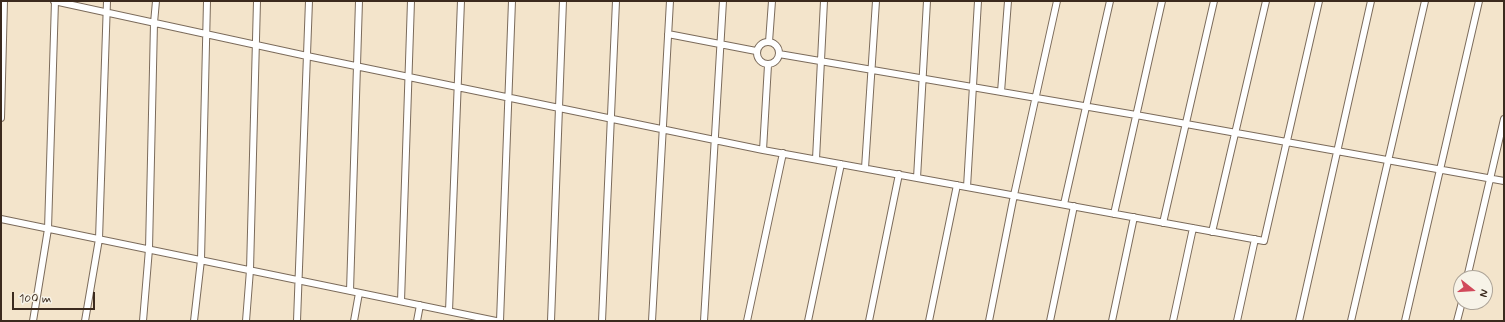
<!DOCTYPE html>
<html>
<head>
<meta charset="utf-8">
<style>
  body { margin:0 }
  #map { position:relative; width:1505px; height:322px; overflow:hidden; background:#f3e4cb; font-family:Mynerve,sans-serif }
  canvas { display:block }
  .frame { position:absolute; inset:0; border:2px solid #3b2a1e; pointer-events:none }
  .north { position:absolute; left:1453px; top:270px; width:40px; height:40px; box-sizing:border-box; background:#f7f3e8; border:1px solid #aca397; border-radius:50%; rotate:107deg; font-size:11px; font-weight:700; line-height:16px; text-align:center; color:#3b2a1e }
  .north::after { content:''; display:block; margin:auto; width:14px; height:18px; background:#d1495b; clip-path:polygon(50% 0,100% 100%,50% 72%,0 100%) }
  .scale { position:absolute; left:12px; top:292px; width:83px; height:18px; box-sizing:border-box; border:2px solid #3b2a1e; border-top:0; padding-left:5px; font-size:12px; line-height:14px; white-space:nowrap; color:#3b2a1e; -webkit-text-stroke:3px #f7f3e8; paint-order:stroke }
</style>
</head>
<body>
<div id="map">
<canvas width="1505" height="322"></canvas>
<div class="frame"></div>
<div class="north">N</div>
<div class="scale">100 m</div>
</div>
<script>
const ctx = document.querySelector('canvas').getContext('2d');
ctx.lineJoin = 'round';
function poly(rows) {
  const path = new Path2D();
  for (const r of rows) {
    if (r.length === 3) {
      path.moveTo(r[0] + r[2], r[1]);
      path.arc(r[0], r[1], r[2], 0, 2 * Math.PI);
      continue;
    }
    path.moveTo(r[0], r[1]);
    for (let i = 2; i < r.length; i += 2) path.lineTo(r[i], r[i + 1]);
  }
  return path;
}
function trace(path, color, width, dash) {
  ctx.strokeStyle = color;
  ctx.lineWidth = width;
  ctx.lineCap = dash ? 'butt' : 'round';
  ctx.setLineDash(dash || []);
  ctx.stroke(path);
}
const street = poly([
  [54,1,307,56,763,150,1264,241,1319,1],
  [668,34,756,51],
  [768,53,11],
  [769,42,772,1],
  [779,54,1136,115,1504,181],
  [1001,92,1008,1],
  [1,118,4,1],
  [763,150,768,65],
  [816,159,824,1],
  [865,168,876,1],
  [917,178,927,1],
  [967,187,978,1],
  [1064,204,1110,1],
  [1114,214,1162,1],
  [1,219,496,321],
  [1163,223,1214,1],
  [1212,232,1266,1],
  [1467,278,1504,119],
  [350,291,359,1],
  [401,301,411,1],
  [449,311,461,1],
  [33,321,48,229,55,1],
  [85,321,99,239,107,1],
  [143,321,149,249,154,23,156,1],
  [194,321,201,260,207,1],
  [246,321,250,270,257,1],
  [297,321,309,1],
  [354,321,359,293],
  [417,321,420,305],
  [500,321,512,1],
  [551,321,563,1],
  [602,321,616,1],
  [652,321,670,1],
  [704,321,723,1],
  [747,321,783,153],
  [808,321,841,164],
  [869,321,899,174],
  [929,321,957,185],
  [989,321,1014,195,1057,1],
  [1050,321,1074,206],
  [1112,321,1134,217],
  [1173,321,1193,228],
  [1237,321,1255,239],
  [1299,321,1371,1],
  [1351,321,1425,1],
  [1405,321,1479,1],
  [1457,321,1462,302]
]);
trace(street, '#7b6b5b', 8);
trace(street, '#fff', 6);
</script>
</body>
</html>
